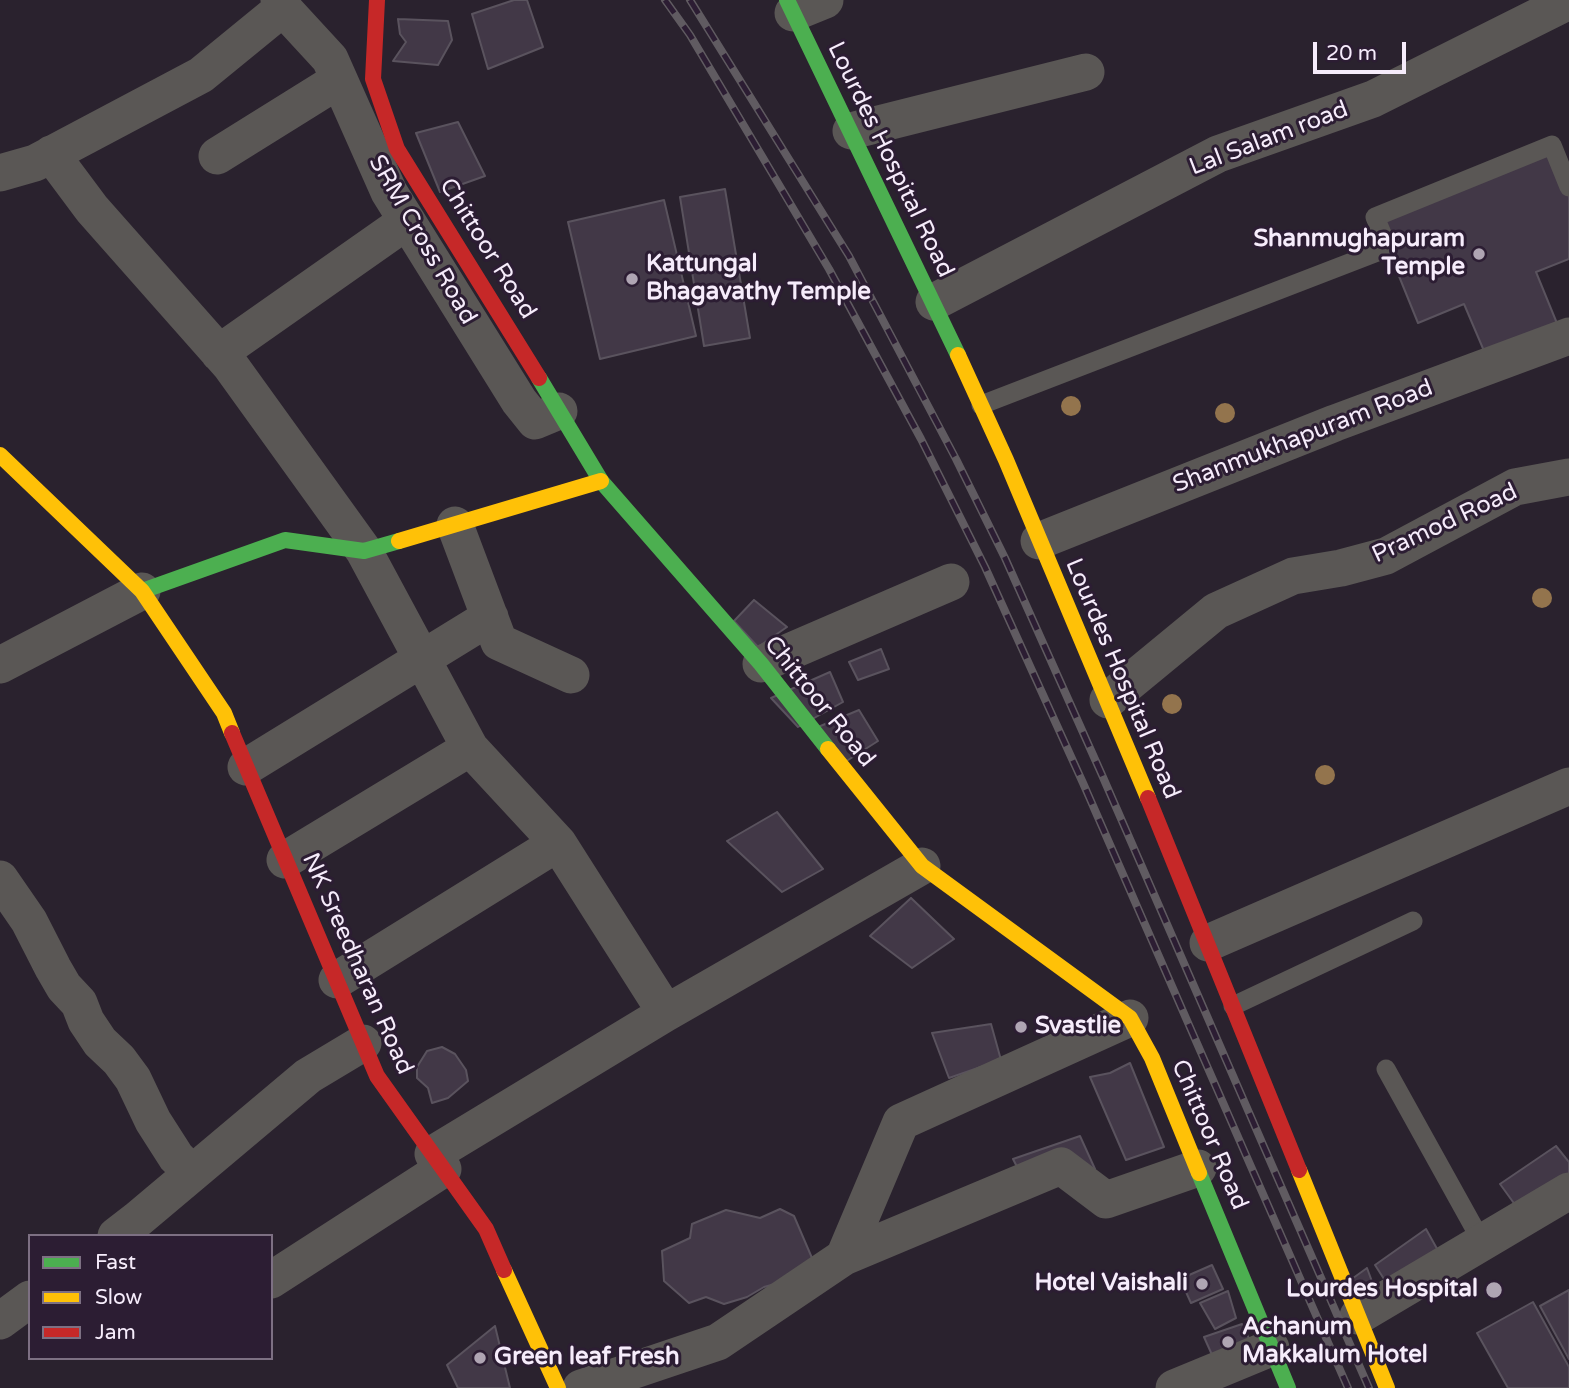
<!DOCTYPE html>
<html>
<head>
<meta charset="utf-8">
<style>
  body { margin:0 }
  #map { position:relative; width:1569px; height:1388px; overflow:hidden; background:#2a222e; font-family:"Varela Round",sans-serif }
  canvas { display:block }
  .legend { position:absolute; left:28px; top:1234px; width:245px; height:126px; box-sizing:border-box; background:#2c1d33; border:2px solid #7d7083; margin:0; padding:9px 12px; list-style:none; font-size:21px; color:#f6ecfb }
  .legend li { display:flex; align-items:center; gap:14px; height:35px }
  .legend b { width:35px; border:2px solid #7d7083 }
  .scale { position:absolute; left:1313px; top:42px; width:93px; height:32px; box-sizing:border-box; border:4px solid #f6ecfb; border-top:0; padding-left:9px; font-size:21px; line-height:24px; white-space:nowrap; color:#f6ecfb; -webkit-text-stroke:5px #2c1d33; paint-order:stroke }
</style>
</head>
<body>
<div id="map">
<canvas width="1569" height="1388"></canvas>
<ul class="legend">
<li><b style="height:9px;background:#4caf50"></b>Fast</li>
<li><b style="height:9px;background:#ffc107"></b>Slow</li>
<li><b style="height:9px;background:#c62828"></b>Jam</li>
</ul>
<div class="scale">20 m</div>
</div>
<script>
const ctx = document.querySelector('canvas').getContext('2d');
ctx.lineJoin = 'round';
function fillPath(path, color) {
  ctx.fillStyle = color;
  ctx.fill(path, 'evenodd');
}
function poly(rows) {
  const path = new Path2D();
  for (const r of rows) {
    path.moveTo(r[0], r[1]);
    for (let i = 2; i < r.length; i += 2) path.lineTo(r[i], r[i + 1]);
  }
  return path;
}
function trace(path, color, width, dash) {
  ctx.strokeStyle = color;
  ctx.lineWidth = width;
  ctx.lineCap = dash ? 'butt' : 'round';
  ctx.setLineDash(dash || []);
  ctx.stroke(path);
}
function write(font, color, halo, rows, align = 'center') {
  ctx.font = font + ' "Varela Round",sans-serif';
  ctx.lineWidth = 6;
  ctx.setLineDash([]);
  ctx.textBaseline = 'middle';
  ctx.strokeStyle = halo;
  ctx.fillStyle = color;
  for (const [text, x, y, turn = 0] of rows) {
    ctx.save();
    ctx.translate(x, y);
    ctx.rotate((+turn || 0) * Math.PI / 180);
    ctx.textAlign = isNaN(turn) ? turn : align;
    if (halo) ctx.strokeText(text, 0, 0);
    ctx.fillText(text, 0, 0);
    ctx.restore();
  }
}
const building = poly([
  [514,0,527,0,543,47,488,69,472,14,514,0],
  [398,19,448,21,452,40,438,65,393,61,406,42,400,34,398,19],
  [458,122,485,176,440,192,416,133,458,122],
  [1552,145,1569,187,1569,259,1536,272,1563,338,1490,365,1464,304,1418,323,1375,217,1552,145],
  [725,189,750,338,704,346,680,197,725,189],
  [664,200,696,336,600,359,568,222,664,200],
  [754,600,787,627,758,647,734,621,754,600],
  [881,649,889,669,858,680,849,662,881,649],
  [830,672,843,702,798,727,771,698,830,672],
  [859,710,878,741,845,762,818,727,859,710],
  [777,812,823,869,782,892,727,841,777,812],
  [911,898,954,939,912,968,870,936,911,898],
  [991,1024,1001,1060,949,1078,932,1033,991,1024],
  [442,1047,455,1054,466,1070,468,1081,448,1098,432,1103,428,1088,417,1078,417,1067,427,1051,442,1047],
  [1130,1063,1164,1147,1126,1160,1090,1077,1110,1073,1130,1063],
  [1080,1136,1095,1169,1032,1196,1013,1159,1080,1136],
  [1556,1146,1569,1162,1569,1183,1521,1213,1500,1184,1556,1146],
  [780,1209,794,1216,815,1265,782,1282,764,1287,747,1297,724,1304,706,1297,689,1303,664,1281,662,1251,690,1238,692,1224,726,1210,760,1218,780,1209],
  [1426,1229,1450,1272,1393,1293,1375,1265,1426,1229],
  [1212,1265,1223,1289,1191,1303,1180,1279,1212,1265],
  [1367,1268,1374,1287,1362,1302,1349,1281,1367,1268],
  [1569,1290,1569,1359,1540,1306,1569,1290],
  [1228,1291,1236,1318,1215,1329,1200,1303,1228,1291],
  [1533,1302,1569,1367,1569,1388,1508,1388,1477,1333,1533,1302],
  [1242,1324,1253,1347,1217,1366,1204,1337,1242,1324],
  [495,1326,510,1388,458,1388,447,1365,495,1326]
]);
const lane = poly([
  [981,405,1388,248,1375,217,1552,145,1569,187],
  [1233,1006,1413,921],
  [1386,1069,1482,1242]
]);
const street = poly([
  [279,0,283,8,330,59,389,192,519,401,535,421,559,411],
  [793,13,825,0],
  [851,131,1086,72],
  [51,154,92,209,230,365,364,551,470,748,558,843,666,1013],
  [217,156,339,80],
  [0,173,35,163,201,75,283,8],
  [934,302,1218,154,1373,99,1569,1],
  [219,353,407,221],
  [455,525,499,642,571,675],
  [1039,541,1335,423,1569,336],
  [761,664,951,582],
  [0,665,142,591],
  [1108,700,1216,611,1293,576,1341,568,1386,556,1515,487,1569,477],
  [246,767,490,617],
  [285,860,470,748],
  [0,879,29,921,53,968,64,987,79,1003,86,1021,100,1042,119,1060,133,1079,153,1121,176,1157,192,1173],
  [1208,943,1569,786],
  [337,980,558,843],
  [433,1154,666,1013,922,866],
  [116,1236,138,1219,308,1076,363,1043],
  [844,1257,901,1122,1130,1018],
  [271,1280,443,1169],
  [1358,1316,1569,1191],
  [0,1321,30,1299],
  [581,1388,718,1342,844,1257,1061,1166,1106,1200,1198,1168],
  [1174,1388,1271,1348]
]);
const fast = poly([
  [787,0,958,355],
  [539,378,601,481,761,664,828,749],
  [142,591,285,540,364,551,399,541],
  [1199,1173,1288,1388]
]);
const slow = poly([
  [958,355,1006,460,1148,798],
  [0,455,142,591,224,713,232,733],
  [399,541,601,481],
  [828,749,922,866,1130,1018,1152,1058,1199,1173],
  [1299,1170,1387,1388],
  [504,1270,558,1388]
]);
const jam = poly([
  [377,0,373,79,397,149,539,378],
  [232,733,377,1076,486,1229,504,1270],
  [1148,798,1299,1170]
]);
const rail = poly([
  [665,0,690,35,829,269,921,439,985,567,1083,783,1348,1388],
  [690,0,849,256,956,459,1005,558,1102,775,1369,1388]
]);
const trees = [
  [1071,406],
  [1225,413],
  [1542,598],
  [1172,704],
  [1325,775]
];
const markers = [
  [1479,254,7,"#afa5b3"],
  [632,279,7,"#afa5b3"],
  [1021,1027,7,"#afa5b3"],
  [1202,1284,7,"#afa5b3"],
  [1494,1290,9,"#afa5b3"],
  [1228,1342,7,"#afa5b3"],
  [480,1358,7,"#afa5b3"]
];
const streetNames = [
  ["Lal Salam road",1269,139,-21],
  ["Lourdes Hospital Road",890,160,64],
  ["SRM Cross Road",422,240,60],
  ["Chittoor Road",487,249,58],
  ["Shanmukhapuram Road",1303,437,-21],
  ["Pramod Road",1445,524,-25],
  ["Lourdes Hospital Road",1122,679,67],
  ["Chittoor Road",819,702,51],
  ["NK Sreedharan Road",357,964,66],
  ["Chittoor Road",1209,1135,67]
];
const poiNames = [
  ["Shanmughapuram",1465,240,"right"],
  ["Temple",1465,268,"right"],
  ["Kattungal",646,265],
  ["Bhagavathy Temple",646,293],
  ["Svastlie",1035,1027],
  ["Hotel Vaishali",1188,1284,"right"],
  ["Lourdes Hospital",1478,1290,"right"],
  ["Achanum",1242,1328],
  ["Makkalum Hotel",1242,1356],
  ["Green leaf Fresh",494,1358]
];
fillPath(building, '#423847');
trace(building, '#5a535e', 2);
trace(lane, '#5a5755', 19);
trace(street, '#5a5755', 37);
trace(fast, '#4caf50', 16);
trace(slow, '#ffc107', 16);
trace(jam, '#c62828', 16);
trace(rail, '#605b61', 8);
trace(rail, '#2c1d33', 5, [16]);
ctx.fillStyle = '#93744d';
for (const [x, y] of trees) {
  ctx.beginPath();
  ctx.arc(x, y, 10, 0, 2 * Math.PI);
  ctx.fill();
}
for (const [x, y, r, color] of markers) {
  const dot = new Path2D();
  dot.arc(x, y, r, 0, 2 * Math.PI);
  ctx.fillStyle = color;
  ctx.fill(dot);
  trace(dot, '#2c1d33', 2.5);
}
write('24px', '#f6ecfb', '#2c1d33', streetNames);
write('bold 24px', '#f6ecfb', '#2c1d33', poiNames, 'left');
</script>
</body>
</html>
